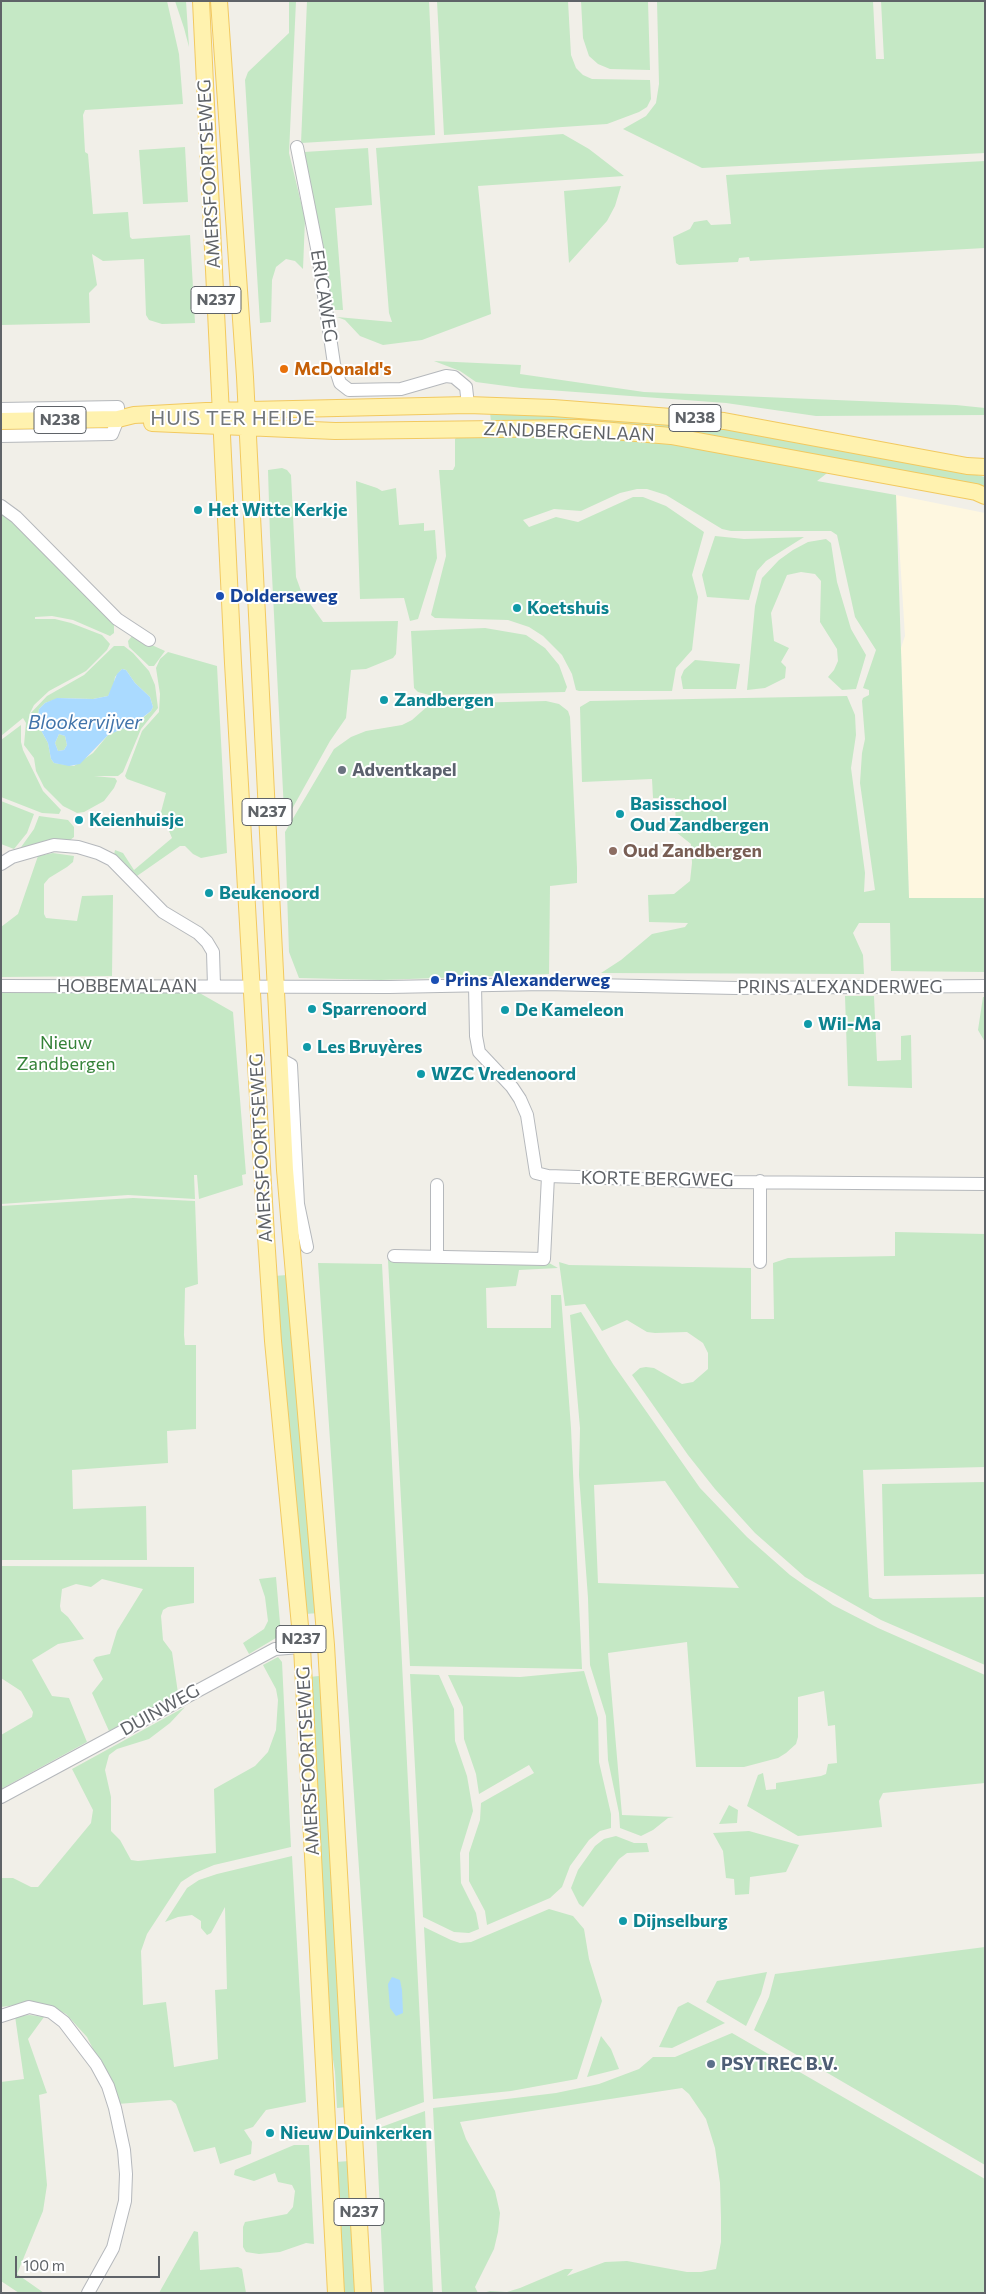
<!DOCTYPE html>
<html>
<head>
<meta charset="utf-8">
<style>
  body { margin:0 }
  #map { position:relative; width:986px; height:2294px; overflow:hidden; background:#f1efe8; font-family:Commissioner,sans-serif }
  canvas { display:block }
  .frame { position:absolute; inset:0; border:2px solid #5f6368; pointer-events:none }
  .scale { position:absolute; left:15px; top:2256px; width:145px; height:22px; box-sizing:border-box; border:2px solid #5f6368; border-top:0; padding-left:6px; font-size:15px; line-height:18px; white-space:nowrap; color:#5f6368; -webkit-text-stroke:4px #fff; paint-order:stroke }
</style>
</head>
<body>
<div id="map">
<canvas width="986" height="2294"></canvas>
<div class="frame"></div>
<div class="scale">100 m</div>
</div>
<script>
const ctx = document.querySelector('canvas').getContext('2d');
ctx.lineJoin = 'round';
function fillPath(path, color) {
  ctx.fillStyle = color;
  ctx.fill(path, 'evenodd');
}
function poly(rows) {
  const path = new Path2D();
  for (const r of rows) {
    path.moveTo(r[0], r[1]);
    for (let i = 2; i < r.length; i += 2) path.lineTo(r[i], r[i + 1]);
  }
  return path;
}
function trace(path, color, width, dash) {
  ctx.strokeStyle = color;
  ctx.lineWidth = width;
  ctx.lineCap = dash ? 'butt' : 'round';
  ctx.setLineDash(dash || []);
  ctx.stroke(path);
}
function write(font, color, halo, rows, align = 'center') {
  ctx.font = font + ' Commissioner,sans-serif';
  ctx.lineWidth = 4;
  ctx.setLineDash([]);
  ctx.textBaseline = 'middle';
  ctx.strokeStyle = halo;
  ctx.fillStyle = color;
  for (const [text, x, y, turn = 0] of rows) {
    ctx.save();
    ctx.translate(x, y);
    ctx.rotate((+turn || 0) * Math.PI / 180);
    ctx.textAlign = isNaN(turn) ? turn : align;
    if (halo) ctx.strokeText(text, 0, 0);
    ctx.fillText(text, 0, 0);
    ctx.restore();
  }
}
const commercial = poly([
  [896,495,985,513,985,898,909,899,901,648,905,636]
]);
const green = poly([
  [1,1,167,1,179,54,183,104,85,110,83,115,85,152,88,154,93,214,128,212,130,237,132,239,190,235,195,323,162,324,149,320,146,315,144,259,103,261,92,254,97,285,89,293,90,323,1,325],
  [175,1,186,1,189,47,184,28],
  [289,1,296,1,289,153,305,219,303,269,295,261,286,259,276,267,272,280,271,322,260,323,245,80,248,72,289,33],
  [307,1,429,1,435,135,301,143],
  [437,1,568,1,571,55,576,68,583,75,592,79,650,80,651,99,647,107,639,112,607,124,444,135],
  [581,1,648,1,650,70,610,69,598,64,589,56,583,38],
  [657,1,873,1,876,59,884,59,881,1,985,1,985,153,702,168,623,129,646,116,656,103,659,84],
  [563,134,589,149,624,176,478,186,491,314,422,340,383,345,360,336,345,320,337,317,392,322,389,313,376,148],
  [185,147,188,202,143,204,139,150],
  [368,148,372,205,335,208,343,310,332,310,304,152],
  [985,161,985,248,750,261,749,257,739,258,738,262,679,265,676,263,673,237,690,229,694,222,707,220,711,225,731,224,726,175],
  [621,186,615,206,607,221,569,263,564,191],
  [434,361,521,365,520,374,644,392,956,405,985,408,985,415,816,416,726,403,521,388,476,382,460,371],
  [490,412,663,422,782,436,878,451,985,477,985,487,855,464,491,422],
  [462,431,597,437,698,446,831,470,817,481,896,495,909,898,985,898,985,972,891,971,890,923,859,923,853,933,863,955,864,974,601,973,621,960,652,934,685,927,688,923,649,922,648,895,674,894,690,881,692,863,691,844,676,832,675,798,653,798,652,779,582,782,580,707,590,701,847,696,855,715,856,735,851,768,865,873,864,892,875,890,860,783,862,753,865,739,862,701,863,698,869,695,869,690,863,688,876,650,855,617,837,535,831,531,731,531,722,529,666,495,647,489,637,489,620,493,581,511,554,509,523,520,529,527,556,517,578,522,633,497,643,497,666,506,704,532,692,575,698,597,692,650,676,668,672,691,579,691,576,690,572,674,562,655,543,636,529,627,508,620,435,618,431,615,446,556,439,470,453,470,455,466,455,439],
  [282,468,287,470,291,475,296,577,301,591,323,622,398,621,396,654,393,658,366,669,351,670,346,718,330,741,292,809,284,811,270,536,268,470],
  [356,481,377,488,382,491,396,488,399,525,424,523,424,531,435,530,437,558,418,619,410,621,404,598,360,599],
  [1,511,114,623,114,633,110,636,73,620,52,616,35,617,35,619,55,619,71,623,102,635,110,644,107,650,86,671,49,691,34,705,29,715,47,696,84,675,114,646,124,646,133,653,149,671,155,685,158,708,141,729,123,772,118,776,94,776,115,778,117,781,114,788,104,801,84,812,77,813,63,806,44,787,36,771,34,758,24,745,26,723,23,718,1,736],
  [122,669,126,670,135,683,150,697,153,707,151,711,138,722,108,735,93,753,74,766,54,763,51,759,48,743,37,723,39,709,45,703,59,698,93,699,108,696,113,688,115,677],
  [715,536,744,539,804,537,766,561,757,571,749,600,707,597,702,575],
  [826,539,831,543,837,582,851,629,866,655,856,689,842,690,828,677,834,670,838,661,837,649,820,622,821,581,815,574,801,572,787,575,771,613,774,641,789,648,781,662,786,667,785,678,765,688,747,690,755,606,762,578,779,560,793,550,808,542],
  [485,628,526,635,545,648,559,665,567,687,565,692,429,695,418,692,414,688,411,631],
  [132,636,165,651,154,666,149,666,129,647,128,641],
  [168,652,217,666,227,853,201,858,193,854,185,846,180,846,137,876,114,855,115,850,123,853,134,870,172,838,161,812,166,793,127,779,125,776,142,731,159,712,160,694,156,668,160,659],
  [695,660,740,664,736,689,683,689,681,677,684,670],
  [546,701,559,704,568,711,570,717,577,868,577,883,550,886,549,974,381,980,299,978,289,952,285,832,334,749,351,737,366,731,402,725,412,720,430,704],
  [21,725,21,742,23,750,43,791,61,810,59,814,42,813,1,797,1,740],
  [59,734,65,736,67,745,64,750,58,751,55,743],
  [1,801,34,814,27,833,14,849,1,844],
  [39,816,68,820,74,827,74,837,69,841,19,850,34,829],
  [53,853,74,856,73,862,67,867,49,878,44,884,44,914,46,918,77,921,82,896,113,895,112,976,1,977,1,927,18,914,38,856],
  [1,989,196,991,233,1012,246,1174,242,1175,243,1185,199,1199,197,1175,194,1175,195,1199,128,1195,1,1204],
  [845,996,874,996,877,1061,901,1060,901,1036,911,1035,912,1088,848,1086],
  [983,997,985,997,985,1042,978,1030],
  [133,1198,195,1201,198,1284,185,1288,184,1335,185,1345,196,1345,196,1429,167,1431,168,1463,72,1470,73,1509,146,1506,147,1560,1,1560,1,1206],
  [895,1232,985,1234,985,1467,863,1470,869,1597,873,1599,985,1597,985,1665,881,1620,805,1577,755,1533,715,1489,688,1455,632,1375,640,1368,646,1367,654,1368,682,1384,693,1382,708,1369,708,1353,703,1343,687,1332,655,1333,647,1332,627,1320,602,1331,585,1304,565,1306,559,1262,569,1265,751,1268,751,1319,774,1319,773,1263,788,1258,895,1256],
  [540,1258,558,1268,519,1270,516,1286,486,1288,487,1328,551,1328,551,1295,561,1295,571,1428,582,1669,410,1666,388,1260],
  [318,1263,382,1264,424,2102,376,2120],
  [287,1275,319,1613,305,1614,274,1276],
  [581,1312,613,1364,700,1488,747,1537,790,1575,833,1605,878,1628,985,1675,985,1783,883,1793,879,1801,882,1827,798,1836,747,1806,758,1775,763,1773,766,1790,776,1789,776,1783,821,1776,826,1774,828,1764,837,1763,835,1725,828,1726,824,1691,798,1697,798,1737,796,1744,786,1753,778,1758,744,1767,696,1767,687,1642,608,1653,622,1815,674,1817,668,1818,653,1830,641,1836,620,1828,619,1813,608,1760,606,1716,590,1665,588,1598,579,1475,580,1428,570,1315],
  [665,1481,739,1588,598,1583,594,1485],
  [985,1482,985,1574,884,1576,882,1484],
  [1,1566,194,1567,194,1603,168,1607,163,1610,161,1616,163,1640,172,1652,178,1693,109,1731,92,1693,103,1679,93,1660,96,1657,110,1654,117,1631,143,1589,102,1579,91,1587,76,1584,62,1589,60,1606,61,1611,68,1617,84,1639,58,1644,32,1660,52,1696,69,1698,87,1742,1,1789,1,1735,32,1717,33,1712,21,1691,1,1678],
  [276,1577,281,1635,249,1654,243,1643,264,1629,268,1621,265,1597,259,1579],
  [278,1657,282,1662,291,1847,214,1865,195,1873,181,1882,147,1934,141,1951,143,2005,166,2002,174,2067,218,2059,215,1990,227,1989,225,1907,211,1933,207,1935,201,1928,201,1921,192,1915,178,1917,165,1922,187,1888,199,1880,217,1874,292,1856,306,2102,266,2110,253,2127,244,2130,252,2142,251,2154,220,2164,215,2147,194,2152,176,2104,171,2100,117,2104,111,2085,87,2037,66,2014,56,2009,17,2005,1,2007,1,1878,13,1878,31,1887,38,1887,91,1823,93,1810,72,1769,185,1707,170,1723,149,1739,117,1749,109,1755,105,1770,111,1797,111,1831,120,1840,131,1860,138,1861,216,1853,214,1789,255,1766,268,1752,276,1730,278,1700,276,1689,263,1665],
  [584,1671,598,1718,599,1762,611,1814,611,1828,600,1831,589,1840,570,1866,562,1887,550,1898,487,1925,485,1911,469,1881,469,1853,480,1820,481,1803,534,1773,529,1765,479,1794,476,1774,464,1739,463,1707,448,1675,520,1677],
  [410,1674,439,1675,454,1709,455,1741,467,1776,473,1811,460,1853,461,1883,476,1913,479,1929,469,1933,454,1932,423,1917],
  [319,1676,323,1731,329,1777,347,2107,337,2108,335,2072,328,2028,309,1677],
  [729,1805,738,1810,737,1823,719,1824],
  [749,1831,799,1845,786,1872,750,1877,749,1894,735,1895,734,1879,726,1878,723,1851,713,1833],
  [616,1836,634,1843,647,1843,649,1852,627,1853,619,1859,583,1907,579,1904,571,1888,578,1870,595,1846,604,1839],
  [549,1909,573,1916,584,1929,589,1959,602,2001,577,2079,511,2091,433,2099,424,1927,451,1940,460,1943,471,1942],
  [985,1947,985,2165,754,2030,769,1997,775,1974],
  [767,1972,761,1994,746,2026,706,2002,717,1981],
  [688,2002,725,2023,672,2048,659,2047,678,2007],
  [30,2015,44,2017,28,2039,47,2093,39,2095,47,2185,43,2211,17,2274,44,2293,19,2293,1,2281,1,2082,24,2079,15,2016],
  [732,2033,985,2179,985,2293,483,2293,490,2291,507,2292,520,2288,565,2269,573,2269,567,2276,605,2262,627,2261,687,2272,701,2272,716,2269,721,2242,721,2218,720,2183,715,2148,706,2119,689,2094,682,2088,460,2122,466,2139,495,2191,500,2213,498,2232,494,2249,475,2287,478,2293,442,2293,433,2108,556,2093,599,2084,639,2069,653,2057,675,2057],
  [601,2036,611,2049,619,2069,587,2077],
  [425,2111,433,2293,384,2293,376,2129],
  [294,2145,309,2145,314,2244,306,2243,280,2252,259,2254,246,2252,243,2247,243,2227,245,2222,287,2214,293,2207,295,2191,292,2185,278,2182,275,2173,254,2181,234,2175,235,2170],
  [350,2161,358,2293,342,2293,335,2162],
  [194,2231,198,2232,200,2270,238,2267,242,2269,246,2293,159,2293]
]);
const water = poly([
  [122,669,126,670,135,683,150,697,153,707,151,711,134,724,108,735,80,764,69,766,54,763,51,759,48,743,37,723,39,709,45,703,57,698,93,699,108,696,117,674],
  [59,734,65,736,67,745,64,750,58,751,55,743],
  [392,1977,400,1980,402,1990,403,2013,396,2016,390,2008,388,1984]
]);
const minor = poly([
  [297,147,317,248,334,364,340,383,349,390,401,389,446,376,454,377,466,387,468,405],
  [1,409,118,407,118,419,112,434,1,436],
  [1,506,16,517,117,619,149,640],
  [1,864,12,857,54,845,78,847,98,853,112,860,163,912,198,933,207,942,213,952,214,986],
  [475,985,476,1036,479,1052,512,1087,520,1099,527,1115,536,1173,548,1176,726,1182,985,1184],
  [1,986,389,987,544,984,736,988,985,986],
  [278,1058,291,1065,298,1204,307,1247],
  [394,1256,544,1259,548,1176],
  [437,1257,437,1185],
  [760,1262,760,1181],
  [1,1797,275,1649,326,1645],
  [1,2016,29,2007,51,2012,64,2022,96,2064,108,2086,115,2108,124,2150,126,2174,125,2201,113,2248,88,2293]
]);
const major = poly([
  [201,1,233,663,266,1236,273,1341,302,1647,336,2293],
  [219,1,245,377,285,1170,326,1645,363,2293],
  [1,421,118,419,134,415,206,411,468,405,553,408,724,421,967,466,985,467],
  [152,423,335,431,578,428,671,436,976,492,985,496]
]);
const markers = [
  [284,369,5,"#e8710a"],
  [198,510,5,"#0f9aa8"],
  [220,596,5,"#1a4fb4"],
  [517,608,5,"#0f9aa8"],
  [384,700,5,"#0f9aa8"],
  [342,770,5,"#6b7280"],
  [620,814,5,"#0f9aa8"],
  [79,820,5,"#0f9aa8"],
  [613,851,5,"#8d6e63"],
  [209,893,5,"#0f9aa8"],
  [435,980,5,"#1a4fb4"],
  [312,1009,5,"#0f9aa8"],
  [505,1010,5,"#0f9aa8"],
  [808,1024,5,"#0f9aa8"],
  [307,1047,5,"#0f9aa8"],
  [421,1074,5,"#0f9aa8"],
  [623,1921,5,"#0f9aa8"],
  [711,2064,5,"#5c6f8a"],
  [270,2133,5,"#0f9aa8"]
];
const shields = [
  [216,300,50],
  [695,418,52],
  [60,420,52],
  [267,812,50],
  [301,1639,50],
  [359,2212,50]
];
const shieldNames = [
  ["N237",216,300],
  ["N238",695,418],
  ["N238",60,420],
  ["N237",267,812],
  ["N237",301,1639],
  ["N237",359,2212]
];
const streetNames = [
  ["AMERSFOORTSEWEG",209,174,-93],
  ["ERICAWEG",324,296,81],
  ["ZANDBERGENLAAN",569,432,2],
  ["HOBBEMALAAN",127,986],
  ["PRINS ALEXANDERWEG",840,987],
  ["AMERSFOORTSEWEG",261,1148,-93],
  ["KORTE BERGWEG",657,1179,1],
  ["DUINWEG",160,1710,-29],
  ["AMERSFOORTSEWEG",308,1761,-93]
];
const foodNames = [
  ["McDonald's",294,369]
];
const cultureNames = [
  ["Het Witte Kerkje",208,510],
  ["Koetshuis",527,608],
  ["Zandbergen",394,700],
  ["Basisschool",630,804],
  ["Oud Zandbergen",630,825],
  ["Keienhuisje",89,820],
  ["Beukenoord",219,893],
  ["Sparrenoord",322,1009],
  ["De Kameleon",515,1010],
  ["Wil-Ma",818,1024],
  ["Les Bruyères",317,1047],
  ["WZC Vredenoord",431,1074],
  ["Dijnselburg",633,1921],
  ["Nieuw Duinkerken",280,2133]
];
const transitNames = [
  ["Dolderseweg",230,596],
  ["Prins Alexanderweg",445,980]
];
const worshipNames = [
  ["Adventkapel",352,770]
];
const educationNames = [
  ["Oud Zandbergen",623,851]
];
const parkNames = [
  ["Nieuw",66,1043],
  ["Zandbergen",66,1064]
];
const serviceNames = [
  ["PSYTREC B.V.",721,2064]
];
const waterNames = [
  ["Blookervijver",85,723]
];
const quarterNames = [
  ["HUIS TER HEIDE",233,418]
];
fillPath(commercial, '#fef7e0');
fillPath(green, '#c5e8c5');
fillPath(water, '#aadaff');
trace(minor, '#b5b8bc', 14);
trace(major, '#f2c960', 18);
trace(minor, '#fff', 12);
trace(major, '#fff2af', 16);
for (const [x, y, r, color] of markers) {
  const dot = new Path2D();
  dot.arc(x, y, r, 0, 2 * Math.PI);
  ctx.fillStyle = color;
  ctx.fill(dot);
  trace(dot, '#fff', 2);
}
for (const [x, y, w] of shields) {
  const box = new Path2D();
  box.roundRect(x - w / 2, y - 13.5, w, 27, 4);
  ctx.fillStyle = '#fff';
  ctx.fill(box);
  trace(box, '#5f6368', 1);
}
write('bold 16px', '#5f6368', null, shieldNames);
write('18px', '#5f6368', '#fff', streetNames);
write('bold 18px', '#c56008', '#fff', foodNames, 'left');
write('bold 18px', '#0d838f', '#fff', cultureNames, 'left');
write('bold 18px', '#164399', '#fff', transitNames, 'left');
write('bold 18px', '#5b616d', '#fff', worshipNames, 'left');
write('bold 18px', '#785e54', '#fff', educationNames, 'left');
write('18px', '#348238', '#fff', parkNames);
write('bold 18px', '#4e5e75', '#fff', serviceNames, 'left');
write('italic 19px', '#4174aa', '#fff', waterNames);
ctx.letterSpacing = '1px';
write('20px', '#70757a', '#fff', quarterNames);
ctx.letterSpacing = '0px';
</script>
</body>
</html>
